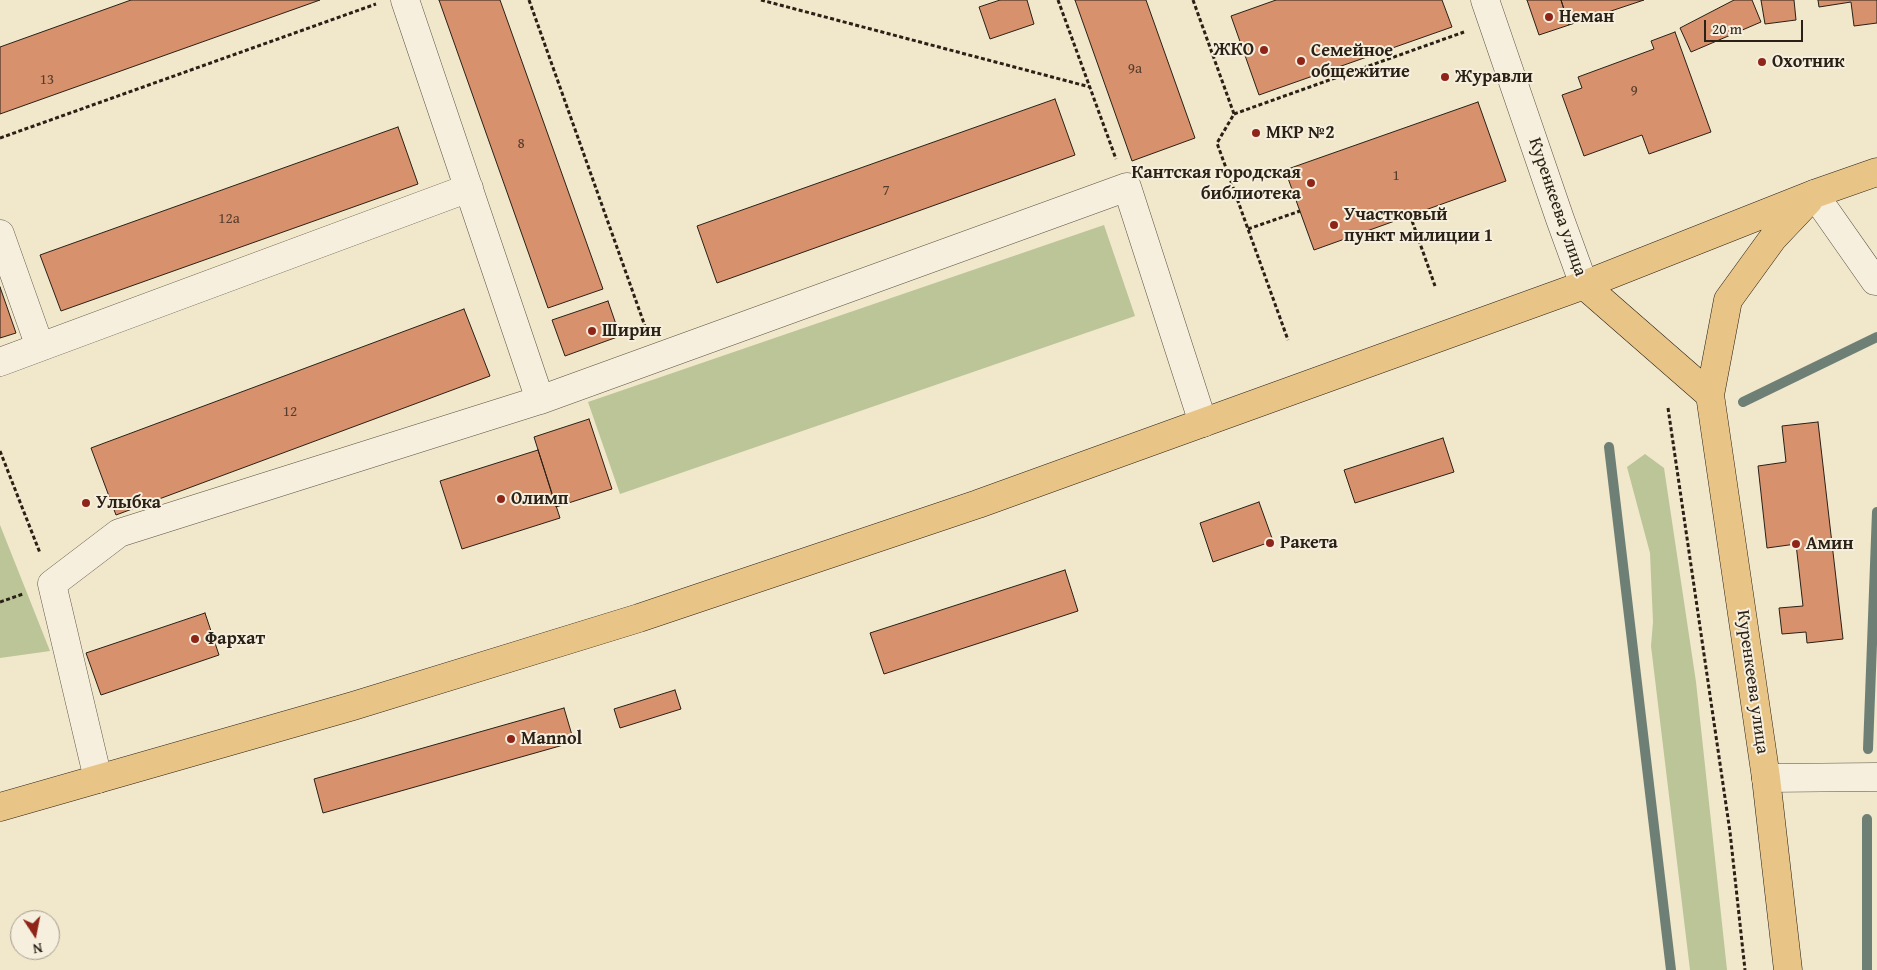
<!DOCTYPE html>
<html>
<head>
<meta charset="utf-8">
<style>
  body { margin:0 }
  #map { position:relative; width:1877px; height:970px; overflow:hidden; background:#f1e7cb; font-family:"Gentium Book Plus",serif }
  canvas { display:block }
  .north { position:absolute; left:10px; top:910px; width:50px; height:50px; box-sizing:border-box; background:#f6efdd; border:1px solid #a49c8d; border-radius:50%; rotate:169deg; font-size:14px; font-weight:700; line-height:20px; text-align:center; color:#2a2016 }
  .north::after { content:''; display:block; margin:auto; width:18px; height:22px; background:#8f2418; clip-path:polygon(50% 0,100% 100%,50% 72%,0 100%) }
  .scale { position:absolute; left:1704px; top:20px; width:99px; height:22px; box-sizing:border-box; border:2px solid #2a2016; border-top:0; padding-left:6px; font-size:15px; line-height:18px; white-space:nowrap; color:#2a2016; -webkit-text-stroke:4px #f6efdd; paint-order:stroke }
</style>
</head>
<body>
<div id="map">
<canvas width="1877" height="970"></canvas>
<div class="north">N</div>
<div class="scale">20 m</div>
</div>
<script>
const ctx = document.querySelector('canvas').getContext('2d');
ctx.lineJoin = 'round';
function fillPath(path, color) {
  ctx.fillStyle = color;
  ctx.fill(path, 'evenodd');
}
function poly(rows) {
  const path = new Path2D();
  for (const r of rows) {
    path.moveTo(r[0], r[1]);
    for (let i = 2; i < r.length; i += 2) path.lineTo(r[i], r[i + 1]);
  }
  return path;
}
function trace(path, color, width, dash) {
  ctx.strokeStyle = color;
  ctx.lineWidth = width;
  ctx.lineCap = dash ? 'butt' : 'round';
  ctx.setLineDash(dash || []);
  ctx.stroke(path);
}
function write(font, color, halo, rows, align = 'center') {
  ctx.font = font + ' "Gentium Book Plus",serif';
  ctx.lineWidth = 4;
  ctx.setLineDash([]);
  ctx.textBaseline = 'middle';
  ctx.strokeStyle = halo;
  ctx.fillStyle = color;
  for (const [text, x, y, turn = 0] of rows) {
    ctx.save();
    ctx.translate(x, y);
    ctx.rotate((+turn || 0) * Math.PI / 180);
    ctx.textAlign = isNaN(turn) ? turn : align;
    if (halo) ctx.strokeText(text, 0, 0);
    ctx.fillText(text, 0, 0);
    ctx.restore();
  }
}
const green = poly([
  [1104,225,1135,316,620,494,588,402],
  [1645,454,1664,468,1696,682,1727,970,1690,970,1651,646,1653,622,1650,553,1627,467],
  [0,525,50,651,0,658]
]);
const stream = poly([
  [1743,402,1877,337],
  [1609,447,1671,970],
  [1868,749,1877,512],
  [1867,970,1867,819]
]);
const building = poly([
  [131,0,320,0,0,114,0,47,131,0],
  [439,0,500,0,603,289,548,308,439,0],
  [1000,0,1027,0,1034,24,990,39,979,7,1000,0],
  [1075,0,1146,0,1195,138,1132,161,1075,0],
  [1276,0,1442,0,1452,27,1259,95,1231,16,1276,0],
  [1527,0,1561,0,1569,25,1539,35,1527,0],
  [1561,0,1644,0,1569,25,1561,0],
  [1734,0,1752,0,1761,22,1691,52,1680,28,1734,0],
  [1761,0,1794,0,1796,20,1765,24,1761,0],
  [1818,0,1877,0,1877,23,1854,26,1851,2,1819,7,1818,0],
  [1675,32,1711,132,1649,154,1642,135,1584,156,1562,95,1582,88,1578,77,1654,49,1651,41,1675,32],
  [1055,99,1075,155,717,283,697,226,1055,99],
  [1478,102,1506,181,1314,250,1285,170,1478,102],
  [398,127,418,184,61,311,40,255,398,127],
  [0,287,16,333,0,338,0,287],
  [608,301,620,336,565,356,552,320,608,301],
  [464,309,490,376,116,515,91,448,464,309],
  [589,419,612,489,556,507,534,437,589,419],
  [1818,422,1843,639,1807,643,1806,632,1782,634,1779,608,1803,606,1796,544,1767,548,1758,466,1786,462,1782,426,1818,422],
  [1443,438,1454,472,1355,503,1344,470,1443,438],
  [538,450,560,518,462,549,440,481,538,450],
  [1259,502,1273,541,1213,562,1200,523,1259,502],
  [1065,570,1078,611,884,674,870,633,1065,570],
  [205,613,219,655,101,695,86,653,205,613],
  [675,690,681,709,620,728,614,709,675,690],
  [564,708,574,742,323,813,314,779,564,708]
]);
const path = poly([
  [529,0,646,329],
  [761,0,1090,87],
  [1058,0,1116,159],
  [1193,0,1234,114,1217,143,1288,340],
  [1234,114,1464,32],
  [0,138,376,4],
  [1410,215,1435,286],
  [1248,229,1300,211],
  [1668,408,1730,832,1745,970],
  [0,451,40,553],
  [0,602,23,594]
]);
const minor = poly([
  [1485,0,1560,219,1584,285],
  [1814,194,1875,281,1877,280],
  [0,234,40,347],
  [0,362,469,188],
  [540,400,1127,187,1203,423],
  [1766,778,1877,777],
  [98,779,52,584,119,533,540,400,405,0]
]);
const major = poly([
  [1584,285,1710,395],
  [0,807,353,706,639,618,978,504,1584,285,1814,194,1877,172],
  [1788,970,1766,778,1710,395,1728,300,1773,238,1809,200]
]);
const markers = [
  [1549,17,5,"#8f2418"],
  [1264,50,5,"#8f2418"],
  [1301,61,5,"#8f2418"],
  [1762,62,5,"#8f2418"],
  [1445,77,5,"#8f2418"],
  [1256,133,5,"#8f2418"],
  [1311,183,5,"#8f2418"],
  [1334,225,5,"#8f2418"],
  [592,331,5,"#8f2418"],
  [501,499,5,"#8f2418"],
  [86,503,5,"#8f2418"],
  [1270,543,5,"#8f2418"],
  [1796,544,5,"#8f2418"],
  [195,639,5,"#8f2418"],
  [511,739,5,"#8f2418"]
];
const numberNames = [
  ["9а",1135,69],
  ["13",47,80],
  ["9",1634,91],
  ["8",521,144],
  ["1",1396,176],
  ["7",886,191],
  ["12a",229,219],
  ["12",290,412]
];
const poiNames = [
  ["Неман",1559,17],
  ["ЖКО",1254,50,"right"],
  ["Семейное",1311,51],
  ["общежитие",1311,72],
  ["Охотник",1772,62],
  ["Журавли",1455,77],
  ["МКР №2",1266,133],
  ["Кантская городская",1301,173,"right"],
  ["библиотека",1301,194,"right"],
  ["Участковый",1344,215],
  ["пункт милиции 1",1344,236],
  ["Ширин",602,331],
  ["Олимп",511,499],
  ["Улыбка",96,503],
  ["Ракета",1280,543],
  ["Амин",1806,544],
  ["Фархат",205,639],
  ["Mannol",521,739]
];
const streetNames = [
  ["Куренкеева улица",1557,207,71],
  ["Куренкеева улица",1752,682,82]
];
fillPath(green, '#bbc597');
trace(stream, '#6e8076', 10);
fillPath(building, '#d7916c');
trace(building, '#2a2016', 1);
trace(minor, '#5c5243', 29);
trace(major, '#2a2016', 29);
trace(path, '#2a2016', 3, [4, 2.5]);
trace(minor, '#f6efdd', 28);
trace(major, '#e8c486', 28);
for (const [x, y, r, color] of markers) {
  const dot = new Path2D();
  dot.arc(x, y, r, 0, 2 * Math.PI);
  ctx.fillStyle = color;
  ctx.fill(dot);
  trace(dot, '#f6efdd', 2);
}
write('15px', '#553c2c', null, numberNames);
write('bold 18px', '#2a2016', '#f6efdd', poiNames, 'left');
write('18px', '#2a2016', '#f6efdd', streetNames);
</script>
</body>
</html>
